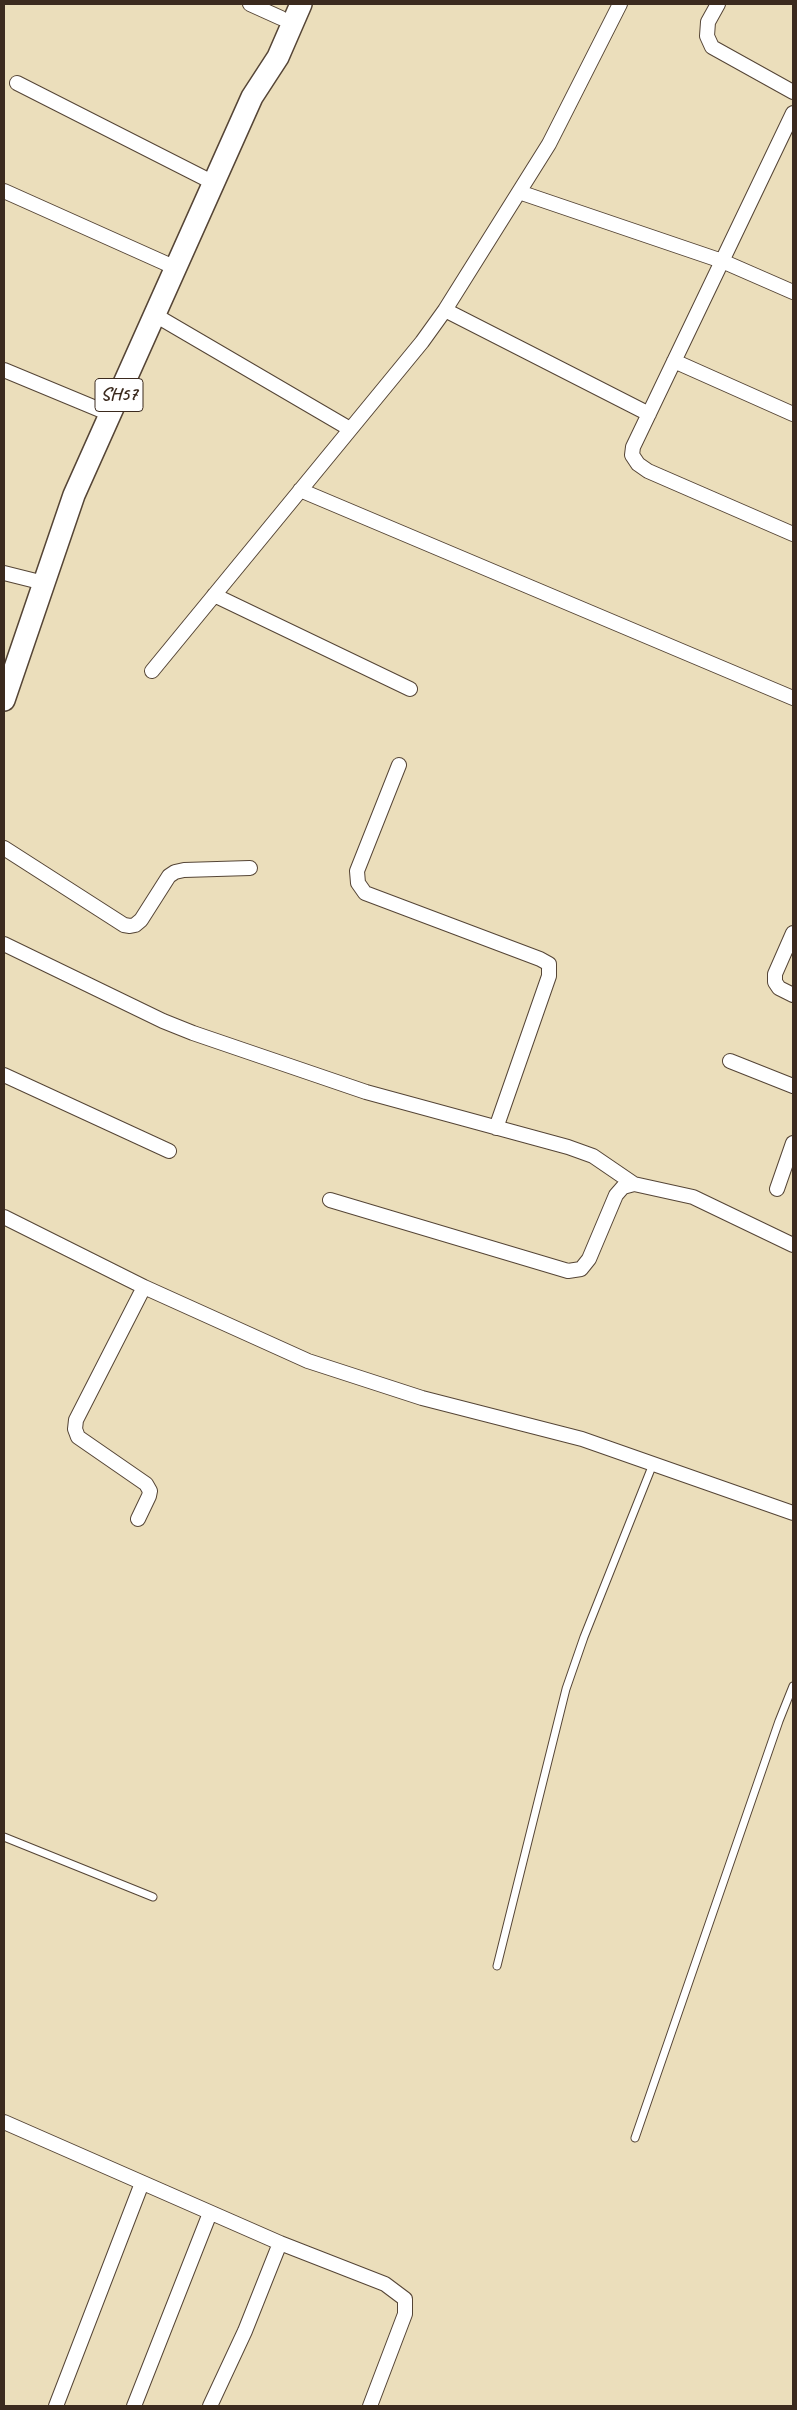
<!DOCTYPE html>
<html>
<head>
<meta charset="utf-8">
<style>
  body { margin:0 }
  #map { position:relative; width:797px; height:2410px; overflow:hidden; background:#ebdebb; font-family:Caveat,sans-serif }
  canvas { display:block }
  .frame { position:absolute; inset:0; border:5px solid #3b2a1e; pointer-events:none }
</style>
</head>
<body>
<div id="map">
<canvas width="797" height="2410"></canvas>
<div class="frame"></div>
</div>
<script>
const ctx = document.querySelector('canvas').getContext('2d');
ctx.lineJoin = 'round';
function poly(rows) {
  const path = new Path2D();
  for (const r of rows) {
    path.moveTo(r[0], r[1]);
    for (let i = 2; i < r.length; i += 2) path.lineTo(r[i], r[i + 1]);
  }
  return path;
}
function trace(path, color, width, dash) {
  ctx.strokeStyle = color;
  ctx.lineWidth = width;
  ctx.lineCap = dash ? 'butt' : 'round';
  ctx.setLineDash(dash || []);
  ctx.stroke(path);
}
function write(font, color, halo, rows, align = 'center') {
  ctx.font = font + ' Caveat,sans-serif';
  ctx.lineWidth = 5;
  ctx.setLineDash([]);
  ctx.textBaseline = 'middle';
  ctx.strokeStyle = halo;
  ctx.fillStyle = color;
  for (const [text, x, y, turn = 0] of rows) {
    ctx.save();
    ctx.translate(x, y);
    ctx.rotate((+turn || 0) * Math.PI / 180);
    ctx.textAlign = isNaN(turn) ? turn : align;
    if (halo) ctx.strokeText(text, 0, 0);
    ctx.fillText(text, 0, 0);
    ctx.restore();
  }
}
const lane = poly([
  [4,1837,153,1897],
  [497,1966,566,1689,584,1637,653,1464],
  [635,2138,779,1721,793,1686]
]);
const street = poly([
  [250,4,281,18],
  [718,4,708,22,707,36,712,47,793,92],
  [17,83,214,183],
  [793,113,633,447,632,455,638,464,648,471,793,534],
  [4,191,176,268],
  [519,192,722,261,793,292],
  [445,310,649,414],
  [155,315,350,429],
  [674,361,793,414],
  [4,370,110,414],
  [300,490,793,698],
  [4,573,44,583],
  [214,595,410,689],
  [152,671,422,342,445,310,549,144,620,4],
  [399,765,357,871,358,883,365,893,540,959,549,964,549,976,496,1128],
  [4,848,124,925,130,926,135,925,141,920,169,876,175,872,184,870,250,868],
  [793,933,775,974,775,982,779,988,793,995],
  [4,944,163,1021,193,1033,366,1092,568,1147,593,1156,634,1184],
  [730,1061,793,1086],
  [4,1075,169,1151],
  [777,1189,793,1143],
  [330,1200,568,1271,581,1269,589,1259,616,1195,623,1187,634,1184,693,1197,793,1245],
  [4,1217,144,1287,308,1361,422,1398,582,1439,793,1513],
  [138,1519,149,1496,150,1491,146,1484,78,1437,75,1429,76,1420,144,1287],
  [4,2122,280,2243,245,2331,210,2406],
  [280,2243,385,2284,405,2299,405,2314,370,2406],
  [56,2406,142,2183],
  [134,2406,210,2213]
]);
const primary = poly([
  [4,700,74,495,252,97,278,57,301,4]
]);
const shields = [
  [119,395,48]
];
const shieldNames = [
  ["SH57",119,395]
];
trace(lane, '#554536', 9);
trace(street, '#554536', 16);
trace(primary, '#554536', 24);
trace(lane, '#fff', 7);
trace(street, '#fff', 14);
trace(primary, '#fff', 21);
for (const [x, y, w] of shields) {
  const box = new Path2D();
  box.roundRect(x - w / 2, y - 16.5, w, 33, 4);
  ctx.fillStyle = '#fff';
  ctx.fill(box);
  trace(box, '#3b2a1e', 1);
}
write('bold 19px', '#3b2a1e', null, shieldNames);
</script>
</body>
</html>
